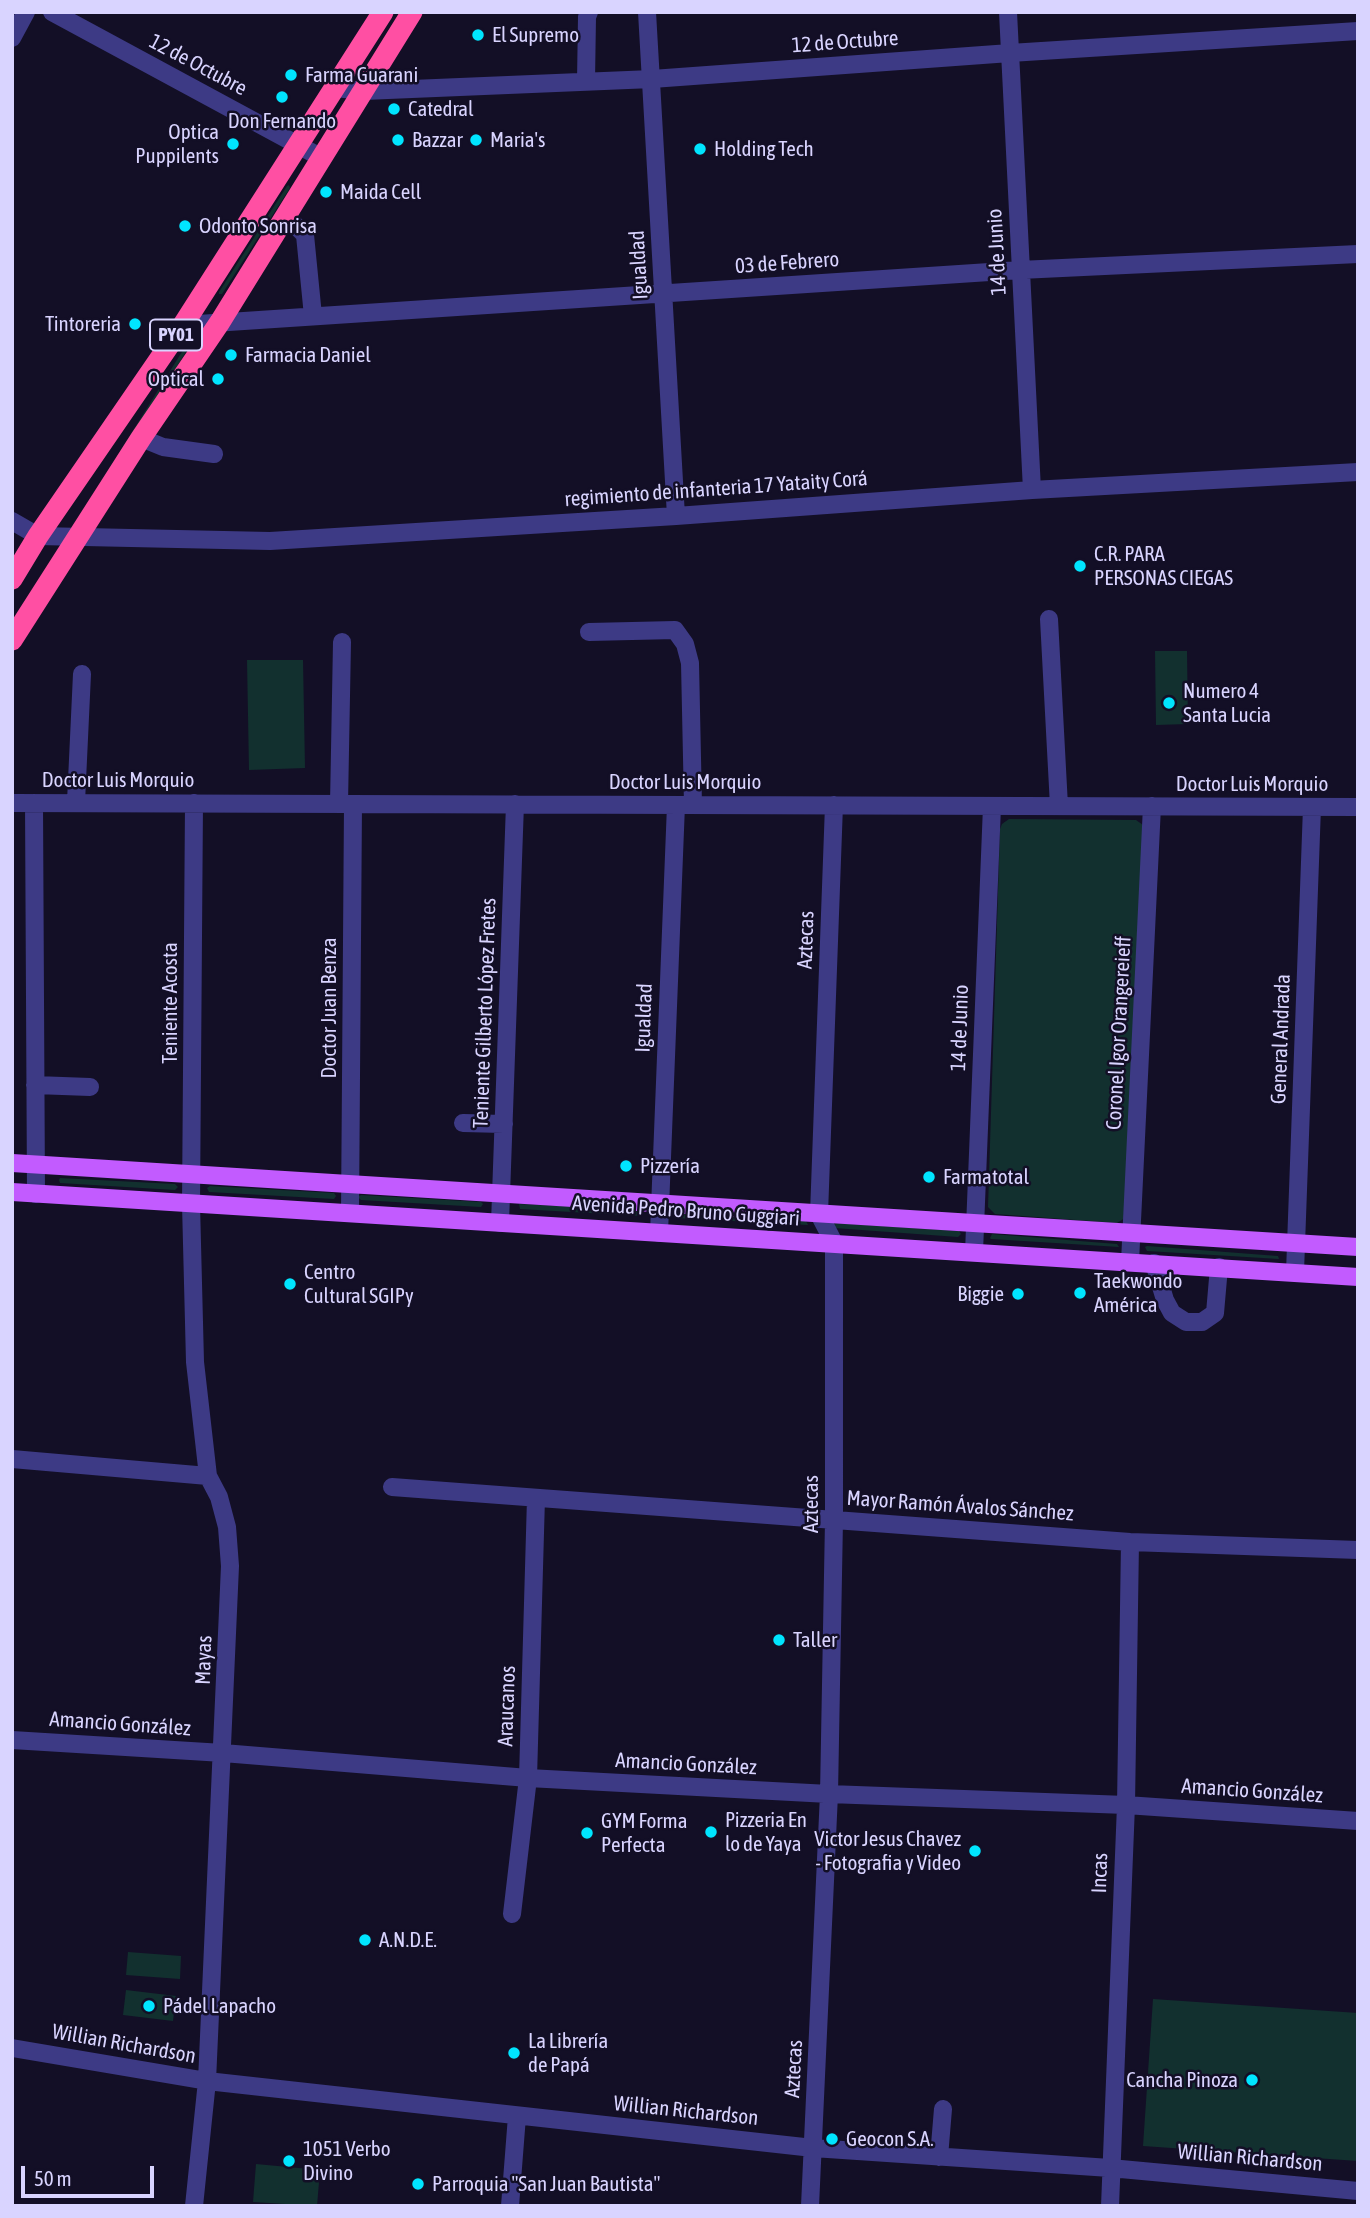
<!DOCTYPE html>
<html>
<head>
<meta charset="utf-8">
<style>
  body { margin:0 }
  #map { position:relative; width:1370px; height:2218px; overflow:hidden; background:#130f26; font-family:"Asap Condensed",sans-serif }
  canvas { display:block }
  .frame { position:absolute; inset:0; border:14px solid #d9d4ff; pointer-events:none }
  .scale { position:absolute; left:21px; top:2166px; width:133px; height:32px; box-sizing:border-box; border:4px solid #d9d4ff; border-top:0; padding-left:9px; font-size:21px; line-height:24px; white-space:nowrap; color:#d9d4ff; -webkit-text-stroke:5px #130f26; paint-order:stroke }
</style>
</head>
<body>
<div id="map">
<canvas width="1370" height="2218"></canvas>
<div class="frame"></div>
<div class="scale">50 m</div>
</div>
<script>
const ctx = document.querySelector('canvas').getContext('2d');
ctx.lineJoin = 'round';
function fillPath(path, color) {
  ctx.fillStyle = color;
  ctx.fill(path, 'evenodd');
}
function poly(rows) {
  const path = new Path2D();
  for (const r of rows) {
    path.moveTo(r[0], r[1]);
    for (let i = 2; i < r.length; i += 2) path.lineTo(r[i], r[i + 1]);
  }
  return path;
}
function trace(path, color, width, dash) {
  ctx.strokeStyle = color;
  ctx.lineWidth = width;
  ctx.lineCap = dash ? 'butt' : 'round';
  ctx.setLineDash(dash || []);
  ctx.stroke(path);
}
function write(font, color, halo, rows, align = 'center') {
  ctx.font = font + ' "Asap Condensed",sans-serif';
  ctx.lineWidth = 5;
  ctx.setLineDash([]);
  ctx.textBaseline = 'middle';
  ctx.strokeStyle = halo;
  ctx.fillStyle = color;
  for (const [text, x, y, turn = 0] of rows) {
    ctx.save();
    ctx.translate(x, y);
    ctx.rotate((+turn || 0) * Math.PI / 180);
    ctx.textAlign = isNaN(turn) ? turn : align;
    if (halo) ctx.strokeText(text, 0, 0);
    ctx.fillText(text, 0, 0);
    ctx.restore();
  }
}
const green = poly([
  [289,185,290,188,222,294,219,294,219,292,287,186],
  [193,334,196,334,196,336,86,510,83,511],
  [1155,651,1187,651,1188,724,1156,725],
  [247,660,303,660,305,768,249,770],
  [1009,819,1136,820,1143,825,1125,1218,1117,1223,995,1214,988,1207,1000,829,1002,824],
  [60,1178,175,1184,178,1187,175,1190,60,1183,59,1180],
  [210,1186,334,1193,336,1196,334,1199,209,1192,207,1188],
  [361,1195,481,1202,483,1204,481,1207,361,1200,358,1197],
  [519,1204,642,1210,643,1213,641,1216,520,1209],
  [676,1213,806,1221,808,1225,676,1218,674,1216],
  [834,1223,959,1231,961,1234,958,1237,834,1228,832,1225],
  [992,1234,1117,1244,1119,1247,991,1239,990,1238],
  [1147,1246,1278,1256,1279,1259,1147,1251,1145,1247],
  [128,1952,181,1956,180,1979,126,1975],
  [126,1990,176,1996,173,2021,123,2015],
  [1153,1999,1358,2013,1358,2161,1143,2146],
  [256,2164,320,2170,317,2206,253,2202]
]);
const minor = poly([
  [52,12,322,158],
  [647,12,676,516],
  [1008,12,1032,490],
  [12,38,26,12],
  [586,81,587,17,589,12],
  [335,88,364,91,652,79,1010,53,1358,31],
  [286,216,305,235,313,316],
  [183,325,1020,270,1358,254],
  [141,438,163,447,214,454],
  [12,521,38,536,270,541,676,516,1032,490,1358,472],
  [1049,619,1059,806],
  [589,632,675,630,685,644,690,663,693,805],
  [76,802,82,674],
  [12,803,1358,807],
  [34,803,36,1194],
  [194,803,191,1204,195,1362,208,1476,219,1497,227,1527,230,1566,207,2081,194,2206],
  [339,804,342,642],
  [35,1085,90,1087],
  [463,1123,504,1124],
  [350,1213,353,804],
  [500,1223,515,804],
  [659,1233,676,805],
  [974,1252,992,806],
  [1130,1262,1152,806],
  [1154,1263,1165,1300,1172,1313,1186,1322,1202,1322,1215,1313,1219,1267],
  [1295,1272,1312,807],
  [12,1459,208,1476],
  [392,1487,1130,1542,1358,1550],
  [12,1740,223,1753,528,1778,829,1794,1126,1805,1358,1821],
  [512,1914,528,1778,536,1498],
  [12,2048,207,2081,813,2148,1110,2168,1358,2191],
  [939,2157,943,2109],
  [510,2206,517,2116],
  [810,2206,829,1794,834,1520,834,1243,819,1214,834,805],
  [1110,2206,1126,1805,1130,1542]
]);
const major = poly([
  [12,1163,1358,1247],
  [12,1192,1358,1277]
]);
const highway = poly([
  [12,579,38,536,183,325,383,12],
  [12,640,141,438,220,322,412,12]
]);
const markers = [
  [478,35,7,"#00e5ff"],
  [291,75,7,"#00e5ff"],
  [282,97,7,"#00e5ff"],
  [394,109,7,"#00e5ff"],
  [398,140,7,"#00e5ff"],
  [476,140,7,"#00e5ff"],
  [233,144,7,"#00e5ff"],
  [700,149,7,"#00e5ff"],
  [326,192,7,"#00e5ff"],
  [185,226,7,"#00e5ff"],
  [135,324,7,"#00e5ff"],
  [231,355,7,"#00e5ff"],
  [218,379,7,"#00e5ff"],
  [1080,566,7,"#00e5ff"],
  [1169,703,7,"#00e5ff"],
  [626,1166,7,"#00e5ff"],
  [929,1177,7,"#00e5ff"],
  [290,1284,7,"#00e5ff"],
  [1080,1293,7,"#00e5ff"],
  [1018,1294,7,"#00e5ff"],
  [779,1640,7,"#00e5ff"],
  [711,1832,7,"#00e5ff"],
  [587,1833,7,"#00e5ff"],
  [975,1851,7,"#00e5ff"],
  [365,1940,7,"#00e5ff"],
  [149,2006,7,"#00e5ff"],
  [514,2053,7,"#00e5ff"],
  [1252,2080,7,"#00e5ff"],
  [832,2139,7,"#00e5ff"],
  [289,2161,7,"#00e5ff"],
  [418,2184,7,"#00e5ff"]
];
const shields = [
  [176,335,52]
];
const shieldNames = [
  ["PY01",176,335]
];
const poiNames = [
  ["El Supremo",492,35],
  ["Farma Guarani",305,75],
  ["Catedral",408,109],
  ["Don Fernando",282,121,"center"],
  ["Optica",219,132,"right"],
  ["Puppilents",219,156,"right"],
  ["Bazzar",412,140],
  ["Maria's",490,140],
  ["Holding Tech",714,149],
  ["Maida Cell",340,192],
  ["Odonto Sonrisa",199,226],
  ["Tintoreria",121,324,"right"],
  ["Farmacia Daniel",245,355],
  ["Optical",204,379,"right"],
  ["C.R. PARA",1094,554],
  ["PERSONAS CIEGAS",1094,578],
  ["Numero 4",1183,691],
  ["Santa Lucia",1183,715],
  ["Pizzería",640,1166],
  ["Farmatotal",943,1177],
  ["Centro",304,1272],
  ["Cultural SGIPy",304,1296],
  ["Taekwondo",1094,1281],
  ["América",1094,1305],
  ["Biggie",1004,1294,"right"],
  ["Taller",793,1640],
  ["Pizzeria En",725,1820],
  ["lo de Yaya",725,1844],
  ["GYM Forma",601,1821],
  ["Perfecta",601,1845],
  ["Victor Jesus Chavez",961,1839,"right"],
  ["- Fotografia y Video",961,1863,"right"],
  ["A.N.D.E.",379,1940],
  ["Pádel Lapacho",163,2006],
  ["La Librería",528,2041],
  ["de Papá",528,2065],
  ["Cancha Pinoza",1238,2080,"right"],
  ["Geocon S.A.",846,2139],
  ["1051 Verbo",303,2149],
  ["Divino",303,2173],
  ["Parroquia \"San Juan Bautista\"",432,2184]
];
const streetNames = [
  ["12 de Octubre",845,42,-4],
  ["12 de Octubre",198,65,28],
  ["14 de Junio",997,252,-93],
  ["03 de Febrero",787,263,-4],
  ["Igualdad",639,265,-93],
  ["regimiento de infanteria 17 Yataity Corá",716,489,-4],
  ["Doctor Luis Morquio",118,780],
  ["Doctor Luis Morquio",685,782],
  ["Doctor Luis Morquio",1252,784],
  ["Aztecas",806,940,-88],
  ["Teniente Acosta",170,1003,-90],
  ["Doctor Juan Benza",329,1008,-90],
  ["Teniente Gilberto López Fretes",485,1013,-88],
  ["Igualdad",644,1018,-88],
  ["14 de Junio",960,1028,-88],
  ["Coronel Igor Orangereieff",1119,1033,-87],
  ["General Andrada",1281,1039,-88],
  ["Avenida Pedro Bruno Guggiari",686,1211,4],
  ["Aztecas",811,1504,-90],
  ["Mayor Ramón Ávalos Sánchez",960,1506,4],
  ["Mayas",204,1660,-88],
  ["Araucanos",507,1706,-88],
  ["Amancio González",120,1724,4],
  ["Amancio González",686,1764,3],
  ["Amancio González",1252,1791,4],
  ["Incas",1100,1873,-88],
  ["Willian Richardson",124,2044,10],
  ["Aztecas",794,2069,-87],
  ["Willian Richardson",686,2111,6],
  ["Willian Richardson",1250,2158,5]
];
fillPath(green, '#12302f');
trace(minor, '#3d3a85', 18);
trace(major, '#c25bff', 18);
trace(highway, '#ff4fa3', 21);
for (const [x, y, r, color] of markers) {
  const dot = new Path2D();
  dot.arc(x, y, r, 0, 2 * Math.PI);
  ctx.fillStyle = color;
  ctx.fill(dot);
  trace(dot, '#130f26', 2.5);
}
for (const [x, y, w] of shields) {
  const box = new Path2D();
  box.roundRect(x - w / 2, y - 15.5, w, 31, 5);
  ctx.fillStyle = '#130f26';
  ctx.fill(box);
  trace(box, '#d9d4ff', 2);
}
write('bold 19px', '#d9d4ff', null, shieldNames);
write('21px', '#d9d4ff', '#130f26', poiNames, 'left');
write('21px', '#d9d4ff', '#130f26', streetNames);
</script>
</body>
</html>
